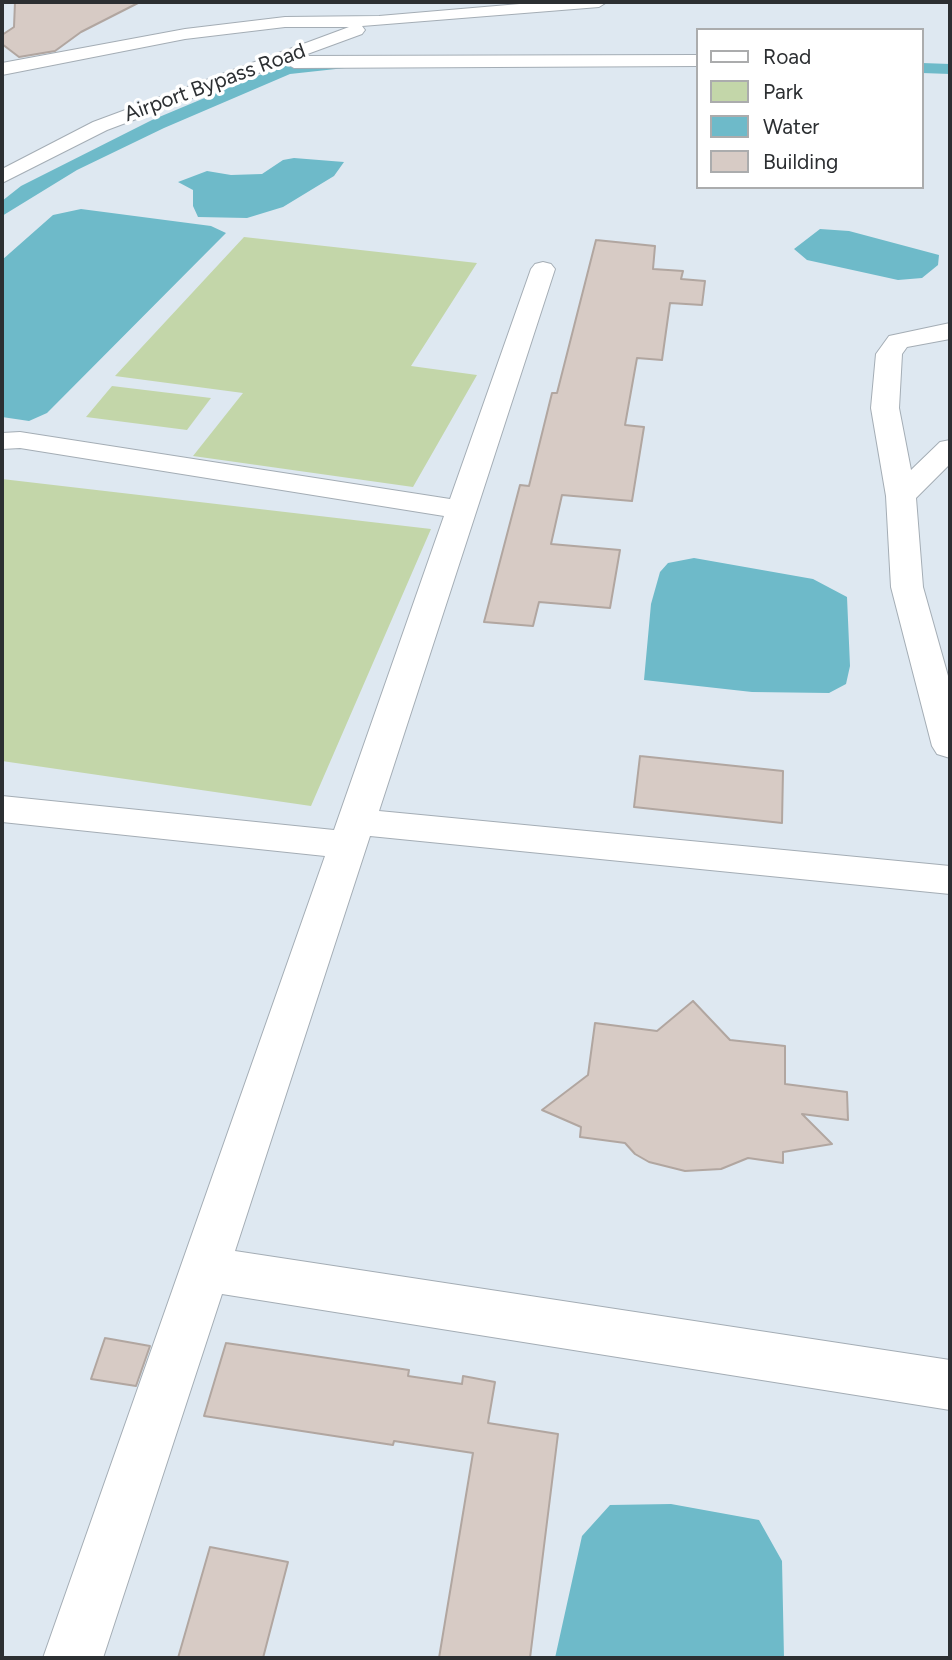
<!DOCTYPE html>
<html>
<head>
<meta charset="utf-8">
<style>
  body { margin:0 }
  #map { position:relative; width:952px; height:1660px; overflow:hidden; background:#dee8f1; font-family:Figtree,sans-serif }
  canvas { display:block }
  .frame { position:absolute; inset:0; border:4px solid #2c2f32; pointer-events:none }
  .legend { position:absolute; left:696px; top:28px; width:228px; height:161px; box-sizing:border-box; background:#fff; border:2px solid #abacad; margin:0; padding:9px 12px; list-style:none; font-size:21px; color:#2c2f32 }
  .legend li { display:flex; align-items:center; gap:14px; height:35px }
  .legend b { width:35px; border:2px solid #abacad }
</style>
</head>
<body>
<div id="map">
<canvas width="952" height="1660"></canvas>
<div class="frame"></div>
<ul class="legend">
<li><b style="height:9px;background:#fff"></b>Road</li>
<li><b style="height:19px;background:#c3d6a9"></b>Park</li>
<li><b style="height:19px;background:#6ebac9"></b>Water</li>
<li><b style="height:19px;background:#d7cbc5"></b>Building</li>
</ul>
</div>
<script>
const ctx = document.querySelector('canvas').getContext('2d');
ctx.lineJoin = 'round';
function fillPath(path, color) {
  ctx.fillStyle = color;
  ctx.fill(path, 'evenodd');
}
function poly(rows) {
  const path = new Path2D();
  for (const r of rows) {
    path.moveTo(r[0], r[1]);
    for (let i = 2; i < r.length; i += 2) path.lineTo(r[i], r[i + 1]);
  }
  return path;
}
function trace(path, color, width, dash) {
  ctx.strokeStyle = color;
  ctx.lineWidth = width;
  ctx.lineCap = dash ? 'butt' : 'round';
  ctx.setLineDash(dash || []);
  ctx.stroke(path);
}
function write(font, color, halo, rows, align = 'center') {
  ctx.font = font + ' Figtree,sans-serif';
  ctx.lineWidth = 7;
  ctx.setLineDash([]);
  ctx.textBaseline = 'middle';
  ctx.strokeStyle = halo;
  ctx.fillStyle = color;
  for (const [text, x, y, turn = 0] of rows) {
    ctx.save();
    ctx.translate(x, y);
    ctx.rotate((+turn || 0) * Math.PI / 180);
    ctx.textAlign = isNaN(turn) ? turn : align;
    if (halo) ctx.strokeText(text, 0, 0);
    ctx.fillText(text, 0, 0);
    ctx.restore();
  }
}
const green = poly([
  [244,237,477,263,411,366,477,375,413,487,193,456,243,393,115,376],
  [112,386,211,398,187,430,86,417],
  [2,479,431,529,311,806,2,761]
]);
const water = poly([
  [294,158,344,162,334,176,283,207,247,218,198,217,193,206,193,190,178,182,207,171,231,175,262,174,283,160],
  [81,209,211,226,226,233,47,413,29,421,2,417,2,260,53,215],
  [820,229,849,231,939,255,938,265,922,278,898,280,807,260,794,249],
  [694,558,813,579,847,597,850,666,846,684,829,693,752,692,644,680,651,604,660,572,668,563],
  [671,1504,759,1520,782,1561,784,1658,555,1658,582,1536,610,1505]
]);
const canal = poly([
  [339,60,347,65,345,68,290,74,164,128,77,170,2,216,2,201,21,186,152,120,281,66,339,60],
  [922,63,950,64,950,74,922,73,922,63]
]);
const building = poly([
  [15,2,140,2,81,32,55,51,19,57,2,44,2,35,14,27,15,2],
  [596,240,655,246,653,269,683,271,681,279,705,281,702,305,670,303,662,360,637,358,625,425,644,427,632,501,562,495,551,544,620,550,610,608,539,602,533,626,484,622,520,485,529,486,552,393,557,393,596,240],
  [640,756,783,771,782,823,634,807,640,756],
  [693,1001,730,1040,785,1046,785,1084,847,1092,848,1120,802,1114,832,1144,783,1152,783,1163,748,1158,721,1169,685,1171,649,1162,635,1154,625,1143,580,1137,581,1127,542,1110,588,1075,595,1023,657,1031,693,1001],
  [105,1338,150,1346,136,1386,91,1379,105,1338],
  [226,1343,409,1370,408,1376,462,1384,463,1376,495,1382,488,1423,558,1434,530,1658,439,1658,473,1453,394,1441,393,1445,204,1416,226,1343],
  [210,1547,288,1562,263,1658,178,1658,210,1547]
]);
const minor = poly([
  [543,2,607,2,599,7,362,26,365,30,362,34,302,56,698,55,698,66,294,68,285,63,107,130,2,183,2,169,93,122,349,27,285,27,185,39,2,75,2,63,185,29,285,17,379,16,543,2],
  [543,262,551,264,555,269,379,811,950,866,950,894,370,836,235,1251,950,1360,950,1410,222,1294,103,1658,43,1658,325,856,2,822,2,796,334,830,444,516,20,448,2,449,2,433,20,432,450,499,531,269,535,264,543,262],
  [950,323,950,339,907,347,902,354,899,408,911,470,940,442,950,440,950,464,916,498,923,587,950,683,950,758,937,754,932,746,891,587,886,496,871,408,876,354,889,336,950,323]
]);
const farStreetnames = [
  ["Airport Bypass Road",215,83,-20]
];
fillPath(green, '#c3d6a9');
fillPath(water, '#6ebac9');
fillPath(canal, '#6ebac9');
fillPath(building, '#d7cbc5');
trace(building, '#b1a6a0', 2);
trace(minor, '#a4adb5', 2);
fillPath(minor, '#fff');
write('21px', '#2c2f32', '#fff', farStreetnames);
</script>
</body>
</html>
